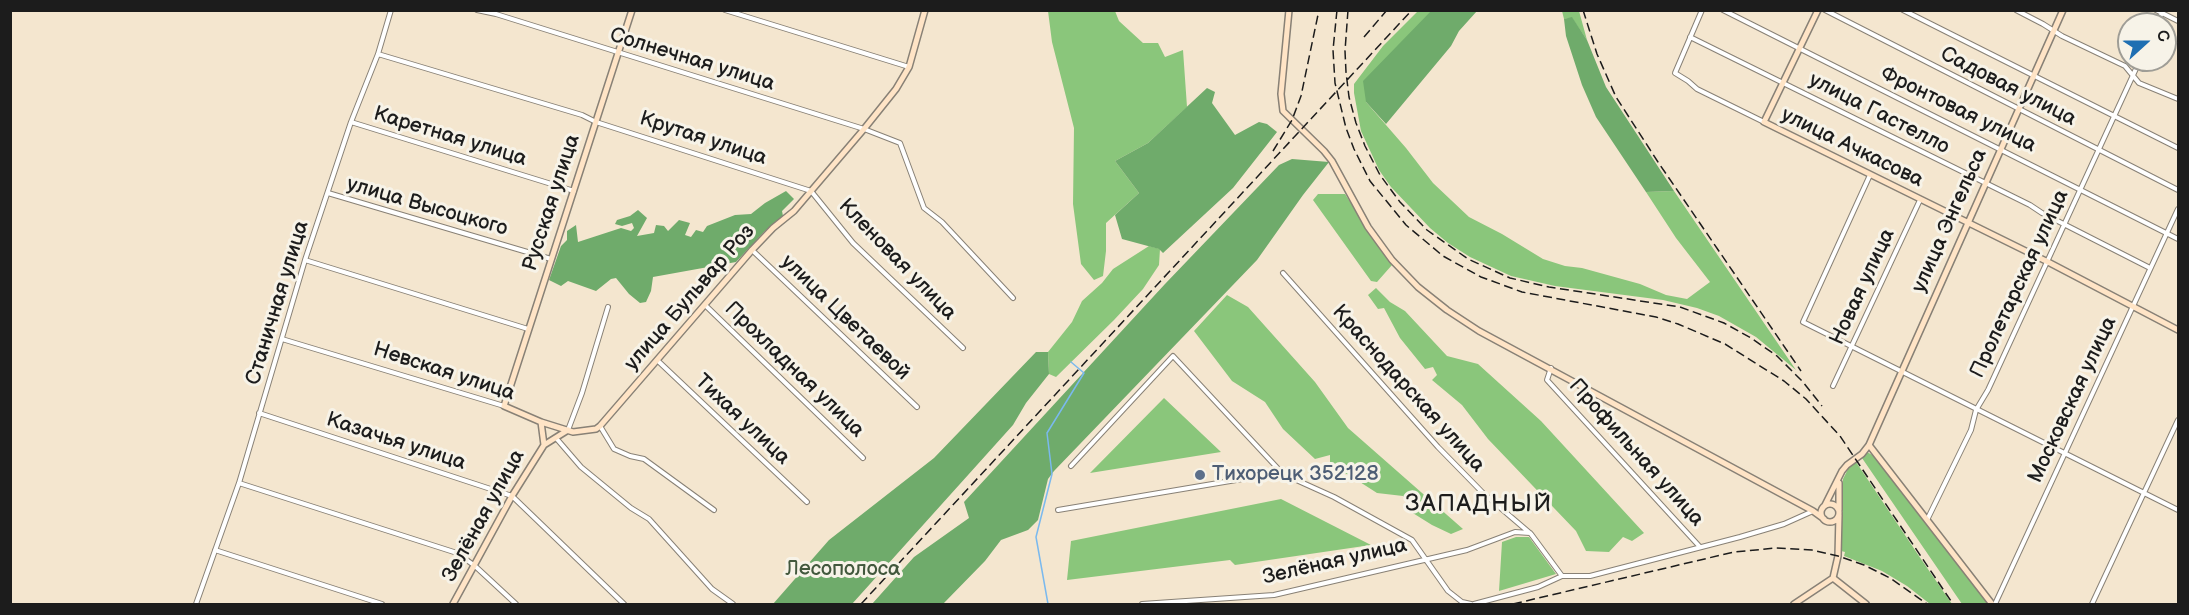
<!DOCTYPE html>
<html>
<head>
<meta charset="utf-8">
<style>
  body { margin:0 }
  #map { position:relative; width:2189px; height:615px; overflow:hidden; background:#f4e6cf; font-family:"Balsamiq Sans",sans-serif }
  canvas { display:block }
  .frame { position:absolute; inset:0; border:12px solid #1c1c1c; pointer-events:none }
  .north { position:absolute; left:2117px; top:12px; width:60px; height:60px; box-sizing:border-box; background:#f7f3e8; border:2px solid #9f9d96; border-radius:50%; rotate:69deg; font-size:16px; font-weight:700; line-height:24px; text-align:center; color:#1c1c1c }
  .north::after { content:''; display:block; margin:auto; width:21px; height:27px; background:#1f6fb2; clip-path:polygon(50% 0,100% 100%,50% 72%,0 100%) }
</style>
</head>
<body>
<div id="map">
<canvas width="2189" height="615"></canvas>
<div class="frame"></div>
<div class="north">С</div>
</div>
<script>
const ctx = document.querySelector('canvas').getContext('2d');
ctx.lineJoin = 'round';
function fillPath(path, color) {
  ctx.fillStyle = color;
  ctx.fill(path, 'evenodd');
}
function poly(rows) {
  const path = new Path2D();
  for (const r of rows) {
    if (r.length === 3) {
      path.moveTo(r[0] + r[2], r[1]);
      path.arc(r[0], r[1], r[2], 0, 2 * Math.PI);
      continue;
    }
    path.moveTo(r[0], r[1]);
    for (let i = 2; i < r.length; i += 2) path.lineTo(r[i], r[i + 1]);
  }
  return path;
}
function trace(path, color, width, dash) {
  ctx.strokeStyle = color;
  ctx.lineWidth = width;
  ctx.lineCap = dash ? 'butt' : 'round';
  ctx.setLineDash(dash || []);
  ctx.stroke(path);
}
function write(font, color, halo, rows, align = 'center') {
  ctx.font = font + ' "Balsamiq Sans",sans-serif';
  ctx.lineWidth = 6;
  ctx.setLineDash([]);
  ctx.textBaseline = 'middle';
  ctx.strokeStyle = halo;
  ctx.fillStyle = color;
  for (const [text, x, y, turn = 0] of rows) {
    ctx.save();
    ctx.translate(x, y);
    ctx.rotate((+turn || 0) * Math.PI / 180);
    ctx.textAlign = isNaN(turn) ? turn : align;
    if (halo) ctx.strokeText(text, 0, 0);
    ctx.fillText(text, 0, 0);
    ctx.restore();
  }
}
const green = poly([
  [1048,11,1115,11,1119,21,1143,43,1158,43,1165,57,1183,50,1187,107,1148,143,1115,161,1139,193,1106,223,1106,251,1103,276,1094,280,1081,264,1073,204,1074,128,1052,42],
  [1418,11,1432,11,1366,102,1406,148,1433,183,1469,217,1502,234,1543,259,1565,266,1582,268,1640,284,1666,295,1687,299,1710,282,1676,238,1646,192,1674,191,1796,370,1756,337,1719,316,1697,308,1663,300,1555,286,1511,276,1470,257,1448,243,1430,228,1391,187,1379,170,1361,131,1354,93,1354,84,1383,46],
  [1562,11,1579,11,1587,40,1572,18,1564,19],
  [1318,194,1345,194,1392,265,1377,282,1371,281,1313,200],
  [1149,246,1160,249,1159,265,1143,289,1114,320,1056,377,1049,374,1048,352,1072,322,1082,301,1102,283,1113,269],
  [1376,288,1390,302,1405,311,1447,356,1478,364,1541,421,1644,533,1632,541,1623,537,1609,552,1586,551,1576,531,1488,439,1462,405,1432,380,1437,375,1433,367,1425,369,1400,338,1384,308,1378,309,1368,295],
  [1227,295,1248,307,1315,382,1348,428,1463,529,1451,534,1432,525,1408,510,1413,507,1403,496,1377,493,1349,475,1330,467,1330,455,1315,459,1283,429,1265,402,1232,381,1194,331],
  [1164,398,1221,452,1090,473],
  [1867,452,1874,456,1989,604,1962,604,1862,458],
  [1856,462,1921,559,1952,604,1930,604,1907,586,1882,571,1844,556,1845,552,1841,551,1843,479,1849,467],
  [1281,499,1371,545,1235,565,1230,560,1067,580,1071,541],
  [1516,537,1529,537,1556,574,1499,591,1502,542]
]);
const forest = poly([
  [1432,10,1477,11,1459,31,1451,46,1386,124,1366,102,1363,81],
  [1572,17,1587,40,1606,87,1674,191,1646,192,1596,117,1582,85,1566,36,1564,19],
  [1207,88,1215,92,1212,103,1235,135,1259,122,1267,124,1277,132,1233,188,1163,253,1159,249,1122,239,1115,215,1139,193,1115,161,1148,143],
  [1292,159,1329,162,1303,195,1257,260,1054,471,1048,479,1038,520,1028,530,1001,540,985,561,943,604,872,604,914,557,969,518,964,502,1165,284,1279,165],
  [786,191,794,199,782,211,783,216,764,232,736,262,653,277,651,291,646,302,640,303,629,294,616,278,611,279,596,291,568,281,561,286,549,280,561,246,567,240,567,231,576,225,578,242,621,228,631,231,634,228,632,223,622,226,615,224,617,220,630,216,638,210,647,218,637,236,654,233,656,225,664,226,668,231,679,220,690,223,685,235,691,237,696,230,703,232,707,226,735,215,751,214,765,203],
  [1036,352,1048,352,1049,374,1026,403,1013,425,852,604,773,604,829,540,934,458]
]);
const stream = poly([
  [1048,604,1036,537,1052,474,1047,433,1084,373,1071,362]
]);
const street = poly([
  [477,10,496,14,864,129,900,143,924,208,942,222,1013,298],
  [725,10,909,67],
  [1702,10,1675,73,1688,81,1697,89,1764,122],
  [1723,10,2178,239],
  [1825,10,2178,190],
  [1903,10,2178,148],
  [2016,10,2043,24,2062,36,2125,66,2139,83,2178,99],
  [2156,10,2178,21],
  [2157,24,2163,10],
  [1690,37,2030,205,2042,213,2150,268],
  [378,54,582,115,596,122,811,191,853,243,963,348],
  [351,122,574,191],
  [1870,175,1803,322,2178,510],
  [328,193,551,259],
  [752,250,917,407],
  [305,260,528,329],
  [1283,273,1438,447,1483,493,1531,534,1562,576],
  [705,305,863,458],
  [282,339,504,406],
  [657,360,807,502],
  [1551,368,1547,380,1700,547],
  [1833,386,1920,200],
  [259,413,512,496,624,604],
  [600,426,614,449,630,456,644,459,714,510],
  [568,430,582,393,608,307],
  [556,438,581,467,631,508,649,519,712,589,733,604],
  [1071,466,1173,356,1283,474,1334,497,1412,540,1448,591,1462,602,1471,604],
  [239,483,457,553,475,566,516,604],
  [1058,510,1254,477,1282,474],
  [1927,520,1971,430,1976,410,1988,390,2140,60],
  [215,550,382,604],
  [196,604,239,483,305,260,351,122,378,54,391,10],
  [1142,604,1274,595,1467,550,1515,532,1530,533],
  [1474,604,1538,587,1562,576,1590,576,1740,537,1784,524,1813,511],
  [1995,604,2178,209],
  [2092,604,2178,420]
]);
const secondary = poly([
  [632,10,504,406,541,422,573,432,596,429,600,426,752,250,773,228,794,211,864,129,896,89,909,67,925,10],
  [1289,10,1281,94,1283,111,1324,151,1332,161,1368,227,1392,260,1418,287,1447,310,1479,331,1813,511,1824,519],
  [1818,10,1764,122,2048,262,2178,330],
  [544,445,568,430],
  [1869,445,1992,604],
  [1839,483,1839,510],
  [1830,513,9],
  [1825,505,1842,471,1847,465,1862,454,1869,445,2063,10],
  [1833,578,1838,556,1839,515],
  [1833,578,1866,604],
  [453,604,512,496,544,445,541,422],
  [1794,604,1833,578]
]);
const rail = poly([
  [1337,10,1333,50,1335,83,1346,128,1354,149,1370,181,1406,225,1443,256,1481,277,1522,292,1656,317,1678,324,1725,344,1784,381,1806,399,1840,436,1953,604],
  [1348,10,1345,51,1346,72,1349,97,1356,123,1365,146,1380,175,1400,202,1427,230,1468,259,1510,278,1549,287,1680,307,1724,323,1751,338,1777,356,1803,382,1822,406],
  [1583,10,1597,54,1616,97,1658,162,1801,371],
  [1364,37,1387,10],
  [1273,151,1292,120,1301,96,1319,10],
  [861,604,1412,10],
  [1513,604,1734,552,1776,548,1812,550,1838,556,1864,565,1890,578,1927,604]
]);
const markers = [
  [1200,475,6,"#5c6f8a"]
];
const streetNames = [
  ["Солнечная улица",692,60,17],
  ["Садовая улица",2008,87,27],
  ["Фронтовая улица",1958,110,26],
  ["улица Гастелло",1879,114,27],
  ["Каретная улица",450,137,17],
  ["Крутая улица",703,139,18],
  ["улица Ачкасова",1852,148,26],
  ["Русская улица",552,203,-72],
  ["улица Высоцкого",427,207,16],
  ["улица Энгельса",1950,221,-66],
  ["Кленовая улица",897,260,46],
  ["Пролетарская улица",2020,284,-65],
  ["Новая улица",1863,287,-65],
  ["улица Бульвар Роз",690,298,-49],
  ["Станичная улица",278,303,-73],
  ["улица Цветаевой",845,318,44],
  ["Прохладная улица",794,370,44],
  ["Невская улица",444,372,18],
  ["Краснодарская улица",1408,389,48],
  ["Московская улица",2073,400,-65],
  ["Тихая улица",742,420,43],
  ["Казачья улица",396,442,18],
  ["Профильная улица",1636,453,48],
  ["Зелёная улица",484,516,-61],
  ["Зелёная улица",1335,562,-13]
];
const serviceNames = [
  ["Тихорецк 352128",1212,475]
];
const parkNames = [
  ["Лесополоса",843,570]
];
const quarterNames = [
  ["ЗАПАДНЫЙ",1479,505]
];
fillPath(green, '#8ac67b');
fillPath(forest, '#6fab6b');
trace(stream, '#7ab9ee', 1.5);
trace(street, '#888176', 6);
trace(secondary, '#888176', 8);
trace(street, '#fff', 4);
trace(secondary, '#ffe4c6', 5);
trace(rail, '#1c1c1c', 1.5, [9, 4.5]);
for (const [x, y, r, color] of markers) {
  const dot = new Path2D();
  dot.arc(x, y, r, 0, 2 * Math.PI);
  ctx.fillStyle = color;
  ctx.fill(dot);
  trace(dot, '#f7f3e8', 2);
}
write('21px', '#1c1c1c', '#f7f3e8', streetNames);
write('21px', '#4e5e75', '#f7f3e8', serviceNames, 'left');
write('21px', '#42583d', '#f7f3e8', parkNames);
ctx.letterSpacing = '1.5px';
write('24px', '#1c1c1c', '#f7f3e8', quarterNames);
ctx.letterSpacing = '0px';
</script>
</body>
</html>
